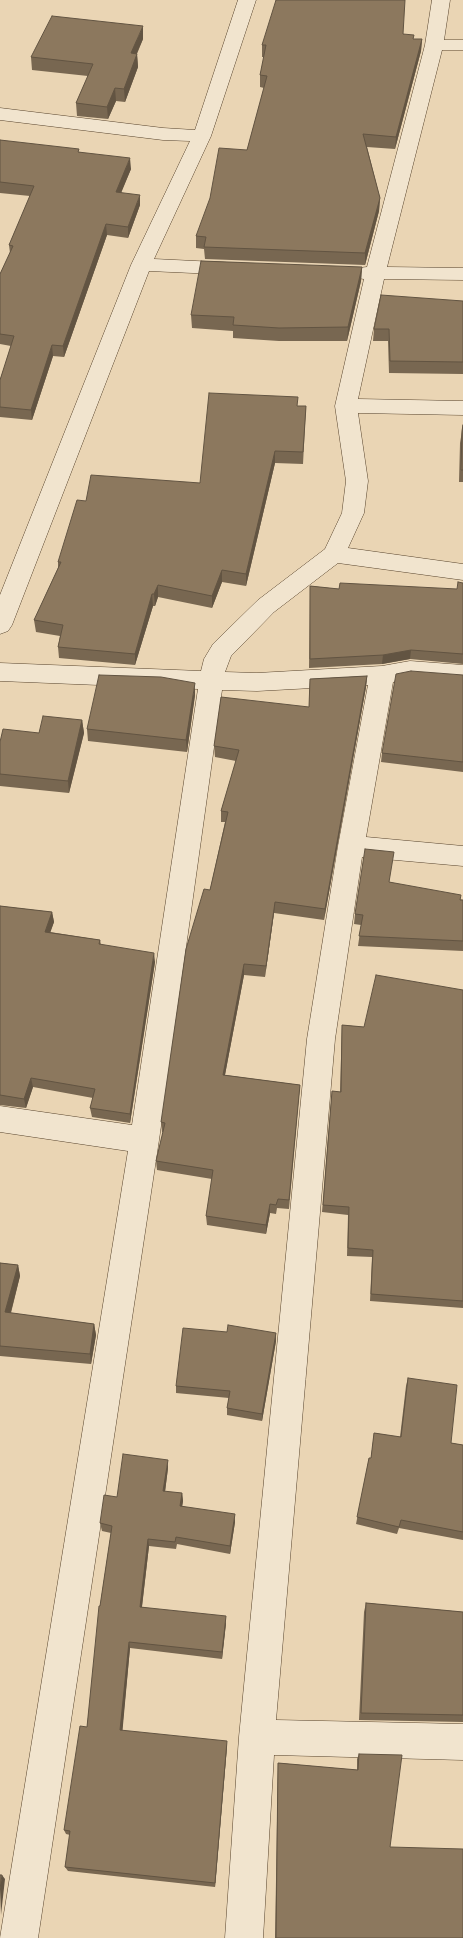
<!DOCTYPE html>
<html>
<head>
<meta charset="utf-8">
<style>
  body { margin:0 }
  canvas { display:block; background:#ead5b4 }
</style>
</head>
<body>
<canvas width="463" height="1938"></canvas>
<script>
const ctx = document.querySelector('canvas').getContext('2d');
ctx.lineJoin = 'round';
function poly(rows) {
  const path = new Path2D();
  for (const r of rows) {
    path.moveTo(r[0], r[1]);
    for (let i = 2; i < r.length; i += 2) path.lineTo(r[i], r[i + 1]);
  }
  return path;
}
function trace(path, color, width, dash) {
  ctx.strokeStyle = color;
  ctx.lineWidth = width;
  ctx.lineCap = dash ? 'butt' : 'round';
  ctx.setLineDash(dash || []);
  ctx.stroke(path);
}
function fillPath(path, color) {
  ctx.fillStyle = color;
  ctx.fill(path, 'evenodd');
}
const minor = poly([
  [238,0,256,0,211,136,154,259,237,263,244,265,247,269,244,273,237,275,149,271,12,625,8,631,0,634,0,595,131,265,190,141,163,140,0,120,0,108,163,128,195,130,238,0],
  [432,0,450,0,444,40,463,40,463,50,442,50,387,267,463,268,463,280,384,279,358,399,463,401,463,415,358,413,368,481,364,513,348,548,463,564,463,580,338,563,274,612,231,656,225,672,257,673,382,666,410,661,463,665,463,683,410,679,393,682,366,837,463,846,463,866,362,857,335,1039,276,1720,463,1724,463,1760,274,1755,263,1938,225,1938,239,1737,307,1039,338,846,368,685,257,691,222,690,159,1140,38,1938,0,1938,128,1151,0,1132,0,1106,132,1125,198,689,0,681,0,663,201,671,204,659,213,644,258,600,325,549,342,513,346,481,335,406,364,279,350,277,347,273,350,269,367,267,425,45,432,0]
]);
const wall = poly([
  [403,34,413,39,422,39,421,51,395,149,367,147,380,198,379,211,365,265,205,259,204,249,196,248,196,236,247,150,264,88,260,87,260,75,264,57,262,57,262,45],
  [143,39,137,54,138,67,125,102,116,101,108,119,77,116,76,103,88,76,32,70,31,57],
  [0,140,80,152,131,169,121,192,140,205,128,238,107,235,64,357,53,356,32,420,0,417,0,380,11,346,0,344,0,274,10,253,9,245,30,196,0,193],
  [362,267,361,281,347,341,279,341,233,338,233,331,192,328,191,315],
  [463,301,463,374,389,373,388,341,373,341,374,329],
  [297,406,306,406,303,464,275,463,246,586,222,582,212,608,158,597,155,606,153,606,135,665,59,658,58,647,60,636,36,632,34,620,58,568,58,562,86,501,200,483],
  [463,425,463,482,459,482,460,443],
  [463,583,463,664,410,659,382,664,309,668,310,586,339,589,457,589],
  [463,675,463,772,381,762,382,753],
  [367,676,366,687,324,920,274,913,265,977,244,975,225,1075,300,1085,289,1209,277,1208,276,1214,270,1213,266,1234,207,1225,206,1216,212,1179,157,1170,156,1161,163,1132,162,1132,161,1122,210,890,225,822,221,822,221,811,236,761,215,757,214,746,309,707,310,679],
  [195,695,187,752,88,741,87,729],
  [82,720,84,733,69,793,0,786,0,742,39,733],
  [389,882,463,900,463,951,358,946,361,925,354,924,355,914],
  [0,906,52,912,54,922,50,932,100,940,101,945,155,962,130,1123,92,1117,90,1108,93,1098,33,1087,26,1108,0,1105],
  [463,990,463,1308,370,1301,372,1257,347,1256,348,1215,322,1212,332,1091,340,1092,342,1025,364,1027],
  [0,1263,18,1265,20,1276,11,1313,94,1324,96,1335,91,1364,0,1356],
  [227,1332,276,1333,276,1341,262,1421,227,1415,227,1408,229,1398,176,1393,176,1386],
  [408,1378,451,1443,463,1445,463,1540,399,1528,397,1534,356,1524,369,1458,371,1458,374,1433,400,1437,406,1386],
  [168,1468,165,1492,182,1493,183,1501,182,1506,235,1522,230,1554,177,1544,176,1549,149,1546,142,1607,226,1623,222,1659,130,1648,122,1731,227,1746,215,1887,68,1871,65,1867,70,1835,66,1834,64,1830,87,1727,100,1606,111,1533,102,1531,100,1523,117,1497],
  [366,1603,463,1612,463,1722,359,1720,364,1612],
  [359,1754,390,1847,463,1938,275,1938,278,1763,357,1770,357,1759]
]);
const shadedWall = poly([
  [143,26,143,39,131,66,131,53],
  [422,39,421,51,395,149,396,137],
  [137,54,138,67,125,102,124,89],
  [115,88,116,101,108,119,107,107],
  [130,158,131,169,117,203,116,192],
  [140,195,140,205,128,238,128,227],
  [380,198,379,211,365,265,365,253],
  [106,224,107,235,64,357,63,346],
  [362,267,361,281,347,341,348,327],
  [52,345,53,356,32,420,31,410],
  [275,451,275,463,246,586,246,574],
  [222,570,222,582,212,608,212,596],
  [158,585,158,597,155,606,154,594],
  [152,594,153,606,135,665,135,654],
  [411,650,410,659,382,664,383,655],
  [367,676,366,687,324,920,325,909],
  [195,683,195,695,187,752,186,740],
  [82,720,84,733,69,793,68,781],
  [275,902,274,913,265,977,266,966],
  [52,912,54,922,47,942,45,932],
  [154,953,155,962,130,1123,130,1114],
  [244,964,244,975,223,1085,223,1075],
  [31,1078,33,1087,26,1108,24,1099],
  [270,1204,270,1213,266,1234,266,1225],
  [18,1265,20,1276,8,1323,5,1312],
  [94,1324,96,1335,91,1364,90,1354],
  [276,1333,276,1341,262,1421,262,1414],
  [168,1460,168,1468,164,1499,163,1491],
  [182,1493,183,1501,181,1514,180,1506],
  [235,1514,235,1522,230,1554,230,1546],
  [148,1539,149,1546,141,1614,140,1607],
  [226,1616,226,1623,222,1659,222,1652],
  [129,1642,130,1648,122,1736,120,1730],
  [227,1741,227,1746,215,1887,215,1883],
  [2,1875,5,1879,1,1915,0,1889]
]);
const building = poly([
  [276,0,405,0,403,34,414,35,413,39,422,39,396,137,363,134,380,198,365,253,204,247,206,237,196,236,210,198,219,148,247,150,267,76,260,75,266,45,262,45,276,0],
  [52,16,143,26,131,53,137,54,124,89,115,88,107,107,76,103,93,64,31,57,52,16],
  [0,140,79,149,78,152,130,158,116,192,140,195,128,227,106,224,63,346,52,345,31,410,0,407,0,380,14,336,0,334,0,274,13,246,9,245,34,186,0,182,0,140],
  [201,261,362,267,348,327,279,328,233,325,234,317,191,315,201,261],
  [381,295,463,301,463,362,390,361,389,329,374,329,381,295],
  [209,393,298,397,297,406,306,406,303,452,275,451,246,574,222,570,212,596,158,585,154,594,152,594,135,654,58,647,63,625,34,620,61,562,58,562,77,500,86,501,91,475,200,483,209,393],
  [463,425,463,470,461,470,462,431,463,425],
  [458,582,463,583,463,654,411,650,383,655,310,659,310,586,339,589,340,583,457,589,458,582],
  [411,671,463,675,463,762,382,753,396,674,411,671],
  [99,675,161,677,195,683,186,740,87,729,99,675],
  [367,676,325,909,275,902,266,966,244,964,223,1075,300,1085,289,1200,278,1199,276,1205,270,1204,266,1225,206,1216,213,1170,156,1161,165,1123,161,1122,186,949,204,889,210,890,228,812,221,811,239,750,214,746,221,697,309,707,310,679,367,676],
  [43,716,82,720,68,781,0,774,0,742,3,729,39,733,43,716],
  [365,849,394,852,389,882,461,895,460,900,463,900,463,941,359,936,363,915,355,914,365,849],
  [0,906,52,912,45,932,100,940,99,944,154,953,130,1114,90,1108,95,1089,31,1078,24,1099,0,1095,0,906],
  [376,975,463,990,463,1301,371,1294,373,1250,348,1248,349,1207,323,1205,332,1091,341,1092,342,1025,364,1027,376,975],
  [0,1263,18,1265,5,1312,94,1324,90,1354,0,1346,0,1263],
  [228,1325,276,1333,262,1414,227,1408,230,1391,176,1386,183,1328,227,1332,228,1325],
  [408,1378,457,1385,451,1443,463,1445,463,1532,401,1520,399,1527,357,1517,369,1458,371,1458,374,1433,401,1437,408,1378],
  [123,1454,168,1460,163,1491,182,1493,180,1506,235,1514,230,1546,176,1537,175,1542,148,1539,140,1607,226,1616,222,1652,129,1642,120,1730,227,1741,215,1883,65,1867,70,1831,64,1830,80,1726,87,1727,99,1606,100,1606,112,1526,100,1523,104,1495,117,1497,123,1454],
  [366,1603,463,1612,463,1715,361,1713,366,1603],
  [359,1754,402,1755,390,1847,463,1849,463,1938,276,1938,278,1763,358,1770,359,1754],
  [0,1875,2,1875,0,1889,0,1875]
]);
trace(minor, '#58442d', 1);
fillPath(minor, '#f1e4ce');
fillPath(wall, '#786751');
fillPath(shadedWall, '#625442');
fillPath(building, '#8c785e');
trace(building, '#625442', 1);
</script>
</body>
</html>
